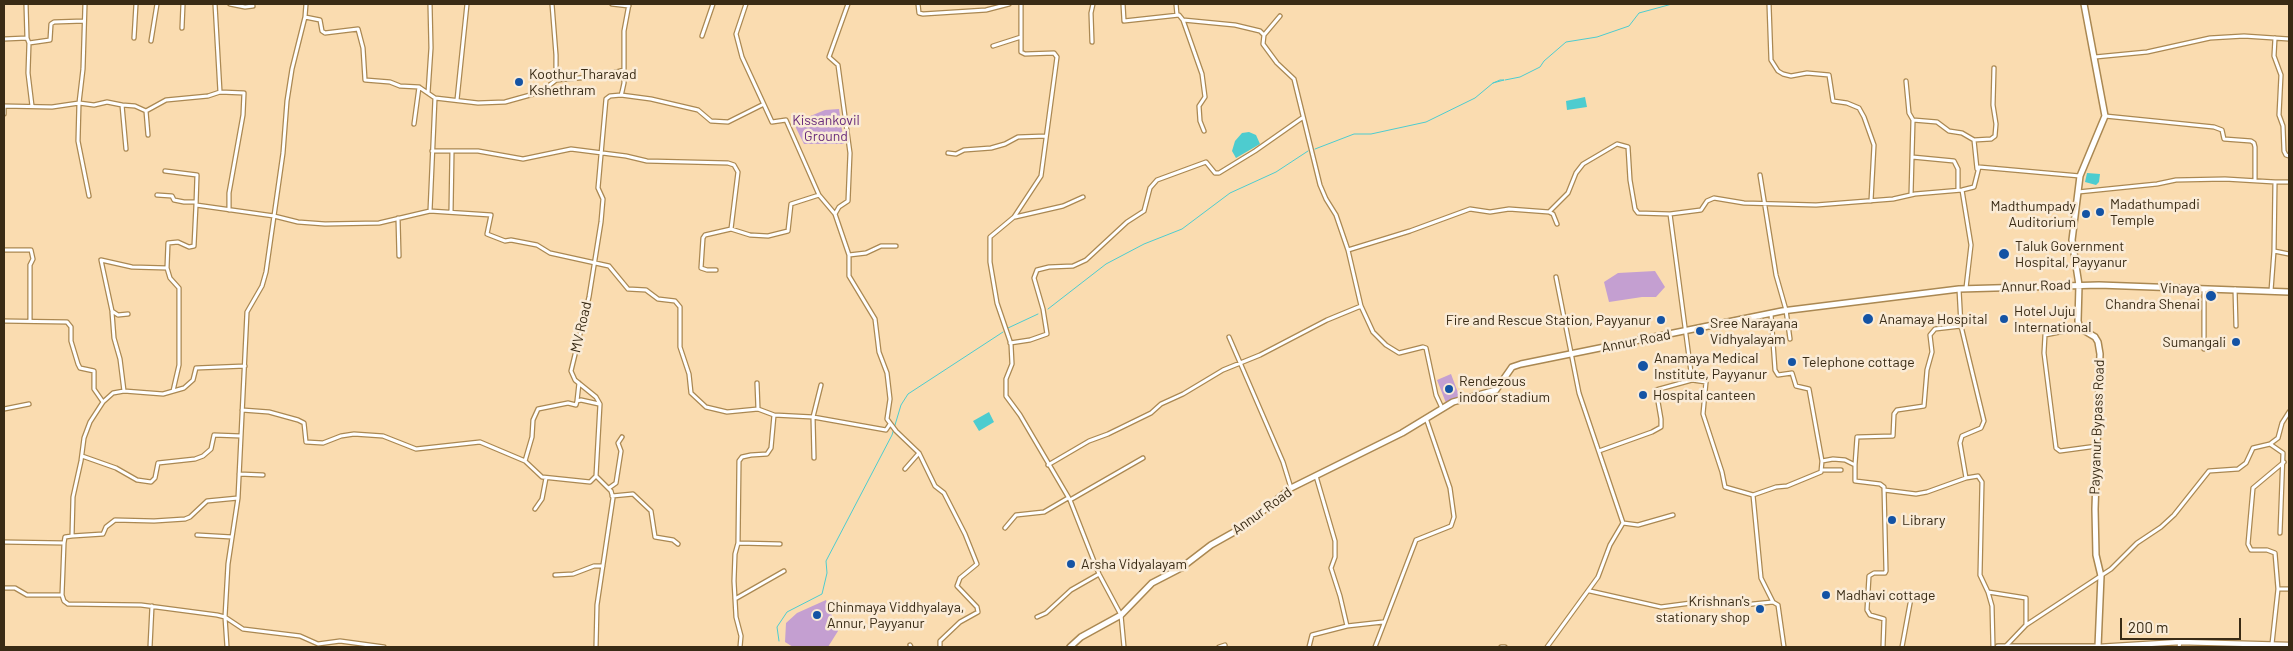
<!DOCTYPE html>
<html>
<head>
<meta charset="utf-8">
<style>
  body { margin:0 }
  #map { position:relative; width:2293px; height:651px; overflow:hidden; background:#fadcb0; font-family:Barlow,sans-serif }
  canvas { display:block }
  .frame { position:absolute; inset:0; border:5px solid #392b15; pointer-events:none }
  .scale { position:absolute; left:2120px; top:618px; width:121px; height:22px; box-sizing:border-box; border:2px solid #392b15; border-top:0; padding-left:6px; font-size:15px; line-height:18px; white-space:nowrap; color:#392b15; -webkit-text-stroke:4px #faebd6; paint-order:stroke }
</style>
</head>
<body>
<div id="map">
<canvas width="2293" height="651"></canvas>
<div class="frame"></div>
<div class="scale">200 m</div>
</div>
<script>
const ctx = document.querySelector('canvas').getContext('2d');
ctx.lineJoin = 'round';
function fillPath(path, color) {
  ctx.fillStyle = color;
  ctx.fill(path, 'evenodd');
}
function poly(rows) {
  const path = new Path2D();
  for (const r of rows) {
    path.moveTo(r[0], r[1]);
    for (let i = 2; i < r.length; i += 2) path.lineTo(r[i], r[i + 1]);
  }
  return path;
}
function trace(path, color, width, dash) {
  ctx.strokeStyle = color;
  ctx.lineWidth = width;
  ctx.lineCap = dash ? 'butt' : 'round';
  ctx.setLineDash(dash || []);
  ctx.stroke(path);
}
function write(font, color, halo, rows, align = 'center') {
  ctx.font = font + ' Barlow,sans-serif';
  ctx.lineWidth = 5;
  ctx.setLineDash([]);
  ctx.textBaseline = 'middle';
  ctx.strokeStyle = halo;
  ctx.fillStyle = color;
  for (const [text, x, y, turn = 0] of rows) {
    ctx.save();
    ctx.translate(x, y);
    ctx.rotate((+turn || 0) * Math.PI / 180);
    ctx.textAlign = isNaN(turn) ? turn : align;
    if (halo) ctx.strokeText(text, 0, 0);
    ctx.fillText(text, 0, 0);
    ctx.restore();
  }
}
const green = poly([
  [839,109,844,144,804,144,793,122,795,117,801,115,808,117,825,110],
  [1655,271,1665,287,1656,297,1642,297,1609,302,1604,282,1618,273],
  [1451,374,1460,398,1446,403,1437,380],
  [826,600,838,631,828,647,793,647,785,642,786,623,797,613]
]);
const water = poly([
  [1585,97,1587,107,1567,110,1566,101],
  [1249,132,1256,135,1260,144,1236,158,1232,151,1235,141,1242,133],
  [2087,173,2100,174,2099,182,2096,185,2085,182],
  [989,412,994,422,979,431,973,421]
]);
const stream = poly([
  [1505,80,1520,77,1540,67,1544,61,1566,42,1597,37,1629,26,1639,13,1672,4],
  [1315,149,1354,134,1371,134,1426,122,1475,98,1493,83,1500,80,1504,80,1493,83],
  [1048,309,1106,264,1144,244,1182,229,1230,193,1276,172,1308,151],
  [1008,328,1038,314],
  [779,641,777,627,787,612,822,594,827,573,826,561,892,435,901,405,908,394,1003,332]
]);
const minor = poly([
  [26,4,27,38],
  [215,4,220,92],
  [230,4,245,7,253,6],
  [306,4,305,17,292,69,287,101,283,153,266,272,262,286,247,312,238,498,228,564,225,617,243,629,300,636,318,644,340,641,384,647],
  [552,4,556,55,556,80],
  [612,4,629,6],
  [746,4,736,34,742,57,772,122,786,120,819,195,835,214,849,255,849,276,875,319,879,352,887,373,890,399,887,419,896,431,919,453,935,486,944,493,965,534,977,564,960,578,957,586,977,607,978,612,960,622,940,641,940,647],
  [918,4,919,13,923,14,986,10,1009,4],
  [1021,4,1021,52,1025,54,1054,53,1057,57,1041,176,1014,217,990,237,990,262,997,303,1011,344,1012,364,1006,379,1006,396,1020,415,1070,500,1099,574,1121,615,1124,647],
  [1123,4,1124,21,1179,15,1183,20,1235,25,1260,31,1264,35,1263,44,1277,63,1294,79,1320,185,1326,199,1336,215,1348,250,1361,306,1373,332,1386,345,1399,353,1423,347,1426,348,1436,395,1442,408],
  [1176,4,1177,15],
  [1769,4,1771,60,1778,71,1783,74,1791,76,1807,73,1829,75,1833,101,1847,103,1859,108,1864,117,1874,145,1871,201],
  [305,17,320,20,322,31,325,33,358,29,363,48,365,80,390,82,400,86,419,87,435,98],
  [1183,20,1202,74,1205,97,1199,106,1200,121,1204,131],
  [182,28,183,4],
  [1264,35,1280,16],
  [702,36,713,4],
  [134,38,136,4],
  [2275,38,2274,56,2281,75,2279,115,2283,126,2284,151,2286,155,2289,156],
  [4,39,27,38,29,43],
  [151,41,157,4],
  [1092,42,1091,13,1093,4],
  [993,46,1021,37],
  [2095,57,2147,52,2210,38,2244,36,2289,39],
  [1906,81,1909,113,1913,120,1911,195],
  [428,93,431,48,430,4],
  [621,95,651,99,698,110,711,121,728,122,762,105],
  [457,100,467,4],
  [32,106,28,73,29,43,50,40,51,24,54,22,84,21],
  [4,114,4,106,52,107,79,103,83,69,85,4],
  [2105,116,2214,127,2222,130,2224,139,2251,141,2254,143,2255,147,2255,180],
  [1913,120,1937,122,1949,131,1962,133,1974,140],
  [414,124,419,87],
  [148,135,146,111,166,100,208,96,220,92,244,93,243,115,229,193,229,210],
  [126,149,122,105,135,106,146,111],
  [432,151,478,151,523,159,571,149,626,156,647,161,728,163,734,165,738,172,731,229,750,235,768,236,788,231,791,204,819,195],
  [948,153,956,154,964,150,991,148,1005,144,1018,137,1046,136],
  [1912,157,1954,161,1958,169,1958,190],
  [1977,169,1974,140,1991,139,1995,136,1996,124,1993,105,1994,68],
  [165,171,197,175,196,205,274,216,298,222,325,224,379,223,430,211,435,98,478,103,505,102,541,92,556,80,602,76,624,70],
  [1760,175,1776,275,1786,310,1790,339],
  [2275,182,2289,182],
  [1962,190,1971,245,1966,288],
  [2078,192,2157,184,2176,180,2225,179,2275,182,2274,251,2289,254],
  [157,195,172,196,174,200,184,202,195,202],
  [89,196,78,141,79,103,94,105,107,102,122,105],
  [430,211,491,215,487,234,505,241,511,240,537,245,550,253,609,266,628,289,646,290,658,299,675,301,680,307,680,347,689,374,691,393,706,407,727,412,758,409,774,415,771,448,767,454,751,455,742,457,739,461,738,543,735,554,734,581,736,617,741,636,740,647],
  [451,212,452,151],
  [1549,212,1568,193,1576,173,1583,164,1617,144,1628,147,1630,180,1635,209,1638,213,1670,214],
  [835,214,839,207,848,201,850,153,838,65,829,57,848,4],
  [1015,217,1063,206,1083,197],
  [398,218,399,256],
  [4,250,31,250,33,259,30,265,30,321],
  [1348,250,1410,231,1470,209,1490,212,1509,209,1549,212,1553,214,1557,224],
  [849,255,866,253,881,246,896,246],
  [167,268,170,278,179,288,179,365,173,391],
  [716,270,707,270,701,268,703,238,705,235,731,229],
  [2204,289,2204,349],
  [2235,289,2236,326],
  [2271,291,2274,251],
  [112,312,114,338,120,359,124,391],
  [128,314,118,315,112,311,101,260,132,267,167,268,168,243,178,242,189,247,194,246,196,205],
  [1771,314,1775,370,1778,375,1792,373,1796,386,1809,389,1822,461,1833,459,1845,460,1855,465,1855,481,1880,484,1884,487,1886,571,1885,573,1874,573,1869,576,1867,610,1870,615,1884,619,1883,647],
  [4,321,67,322,71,327,71,341,78,364,80,368,94,371,94,389,103,402,90,422,84,438,81,461,73,497,72,536,103,534,106,527,115,520,154,521,185,519,190,517,207,501,238,498],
  [1961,326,1984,421,1981,428,1962,436,1960,443,1966,478,1978,476,1982,482,1980,575,1988,592,2026,598,2026,625],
  [2080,328,2045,335,2044,353,2056,448,2060,451,2097,446],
  [1229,337,1283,462,1291,488],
  [1010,343,1030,340,1047,334,1043,309,1034,278,1037,270,1049,267,1073,266,1086,260,1127,222,1144,211,1150,188,1157,180,1206,162,1215,173,1219,173,1255,151,1302,118],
  [757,383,758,409],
  [577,401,579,383],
  [103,402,113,393,124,391,163,394,184,388,193,380,196,368,245,366],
  [4,409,29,404],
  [242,410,269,412,298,420,304,423,306,442,323,443,341,436,354,434,383,436,416,449,480,442,525,461,532,437,533,420,538,409,568,403,576,405,577,401,581,400,599,404],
  [774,415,813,417,886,430,890,424],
  [2270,444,2283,453,2280,533],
  [1599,451,1652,432,1661,427,1661,419,1656,390,1692,380],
  [82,456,116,468,137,480,151,482,155,478,158,463,195,459,203,456,211,449,214,435,241,436],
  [814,458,813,417,821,385],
  [525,461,542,477,590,482,596,476],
  [1048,465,1089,441,1108,434,1151,413,1161,404,1183,394,1223,370,1260,355,1327,320,1361,306],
  [1855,465,1857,437,1893,436,1894,414,1897,410,1924,406,1927,370,1932,352,1930,335,1935,329,1961,326,1959,289],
  [905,469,919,453],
  [1822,470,1841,470],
  [239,474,263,475],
  [1316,476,1335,541,1335,557,1331,568,1340,596,1347,626],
  [609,488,616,483,621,451,618,443,622,437],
  [1884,490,1916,494,1927,492,1966,478],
  [1753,495,1776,487,1787,486,1821,472,1822,461],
  [612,496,633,494,651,511,655,537,673,540,678,544],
  [1070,500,1143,458],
  [535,509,542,499,546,478],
  [1623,523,1638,525,1673,515],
  [1005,528,1016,515,1044,512,1068,498],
  [197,535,232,537],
  [72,536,65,537,64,543,62,595,64,601,68,604,141,605,217,615,225,617,227,647],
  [4,542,64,543],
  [738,543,780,544],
  [555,575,573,574,594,566,603,566],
  [4,588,15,588,27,595,62,595],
  [2278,589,2289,589],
  [1590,591,1661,607,1691,603,1743,605,1773,602],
  [1988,592,1992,606,1993,647],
  [735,599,784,571],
  [1037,617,1046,613,1071,590,1099,574],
  [2272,644,2278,589,2275,553,2267,550,2251,550,2248,544,2253,488,2284,462],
  [910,645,911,647],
  [2006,646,2026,625,2111,569,2137,543,2161,527,2174,515,2209,471,2238,469,2246,463,2253,448,2270,444,2278,438,2282,423,2289,412],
  [150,647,152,606],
  [596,647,597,605,613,498,611,491,596,476,600,404,596,397,575,380,571,371,589,297,601,222,603,199,598,188,606,99,610,96,621,95,622,92,624,83,624,31,629,4],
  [1219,647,1225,645,1225,647],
  [1309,647,1312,635,1347,626,1383,622],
  [1375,647,1416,540,1451,526,1454,517,1450,488,1426,418],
  [1501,647,1505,647],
  [1547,647,1598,577,1610,545,1623,523,1579,393,1556,277],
  [1784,647,1778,605,1773,602,1761,578,1753,495,1725,487,1722,472,1703,414,1706,382,1692,380,1670,214,1701,210,1707,201,1714,198,1744,203,1816,205,1893,199,1915,194,1962,190,1974,187,1979,167,2080,176],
  [1902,647,1911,598],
  [2179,647,2180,642]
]);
const tertiary = poly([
  [2098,647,2180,642,2289,645]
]);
const secondary = poly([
  [1070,647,1081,637,1121,615,1152,583,1181,568,1211,545,1243,527,1291,488,1402,433,1453,402,1496,390,1512,367,1521,364,1782,311,1959,289,2099,285,2289,292],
  [1998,647,2098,647,2101,576,2096,555,2095,509,2100,354,2098,342,2095,337,2080,328,2078,321,2079,285,2072,240,2080,176,2105,116,2084,4]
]);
const markers = [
  [519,82,5,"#1453a4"],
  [2100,212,5,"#1453a4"],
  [2086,214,5,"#1453a4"],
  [2004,254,6,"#1453a4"],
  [2211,296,6,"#1453a4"],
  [1868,319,6,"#1453a4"],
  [2004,319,5,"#1453a4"],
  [1661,320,5,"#1453a4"],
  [1700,331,5,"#1453a4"],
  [2236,342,5,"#1453a4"],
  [1792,362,5,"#1453a4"],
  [1643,366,6,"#1453a4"],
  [1449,389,5,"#1453a4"],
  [1643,395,5,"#1453a4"],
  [1892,520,5,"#1453a4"],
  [1071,564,5,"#1453a4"],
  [1826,595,5,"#1453a4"],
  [1760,609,5,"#1453a4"],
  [817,615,5,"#1453a4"]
];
const poiNames = [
  ["Koothur Tharavad",529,74],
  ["Kshethram",529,90],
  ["Madathumpadi",2110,204],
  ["Temple",2110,220],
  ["Madthumpady",2076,206,"right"],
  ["Auditorium",2076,222,"right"],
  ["Taluk Government",2015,246],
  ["Hospital, Payyanur",2015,262],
  ["Vinaya",2200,288,"right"],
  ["Chandra Shenai",2200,304,"right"],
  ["Hotel Juju",2014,311],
  ["International",2014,327],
  ["Anamaya Hospital",1879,319],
  ["Fire and Rescue Station, Payyanur",1651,320,"right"],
  ["Sree Narayana",1710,323],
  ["Vidhyalayam",1710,339],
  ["Sumangali",2226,342,"right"],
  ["Anamaya Medical",1654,358],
  ["Institute, Payyanur",1654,374],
  ["Telephone cottage",1802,362],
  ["Rendezous",1459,381],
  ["indoor stadium",1459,397],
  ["Hospital canteen",1653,395],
  ["Library",1902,520],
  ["Arsha Vidyalayam",1081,564],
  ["Madhavi cottage",1836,595],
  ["Krishnan's",1750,601,"right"],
  ["stationary shop",1750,617,"right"],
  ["Chinmaya Viddhyalaya,",827,607],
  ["Annur, Payyanur",827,623]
];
const parkNames = [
  ["Kissankovil",826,120],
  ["Ground",826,136]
];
const streetNames = [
  ["Annur Road",2036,286,-2],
  ["MV Road",581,327,-77],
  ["Annur Road",1636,341,-11],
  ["Payyanur Bypass Road",2097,427,-88],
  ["Annur Road",1262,511,-36]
];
fillPath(green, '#c49fd1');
fillPath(water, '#4dcccf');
trace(stream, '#4dcccf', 1);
trace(minor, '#aa8852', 5.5);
trace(tertiary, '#aa8852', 7);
trace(secondary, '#aa8852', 8);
trace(minor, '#fff', 3);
trace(tertiary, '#fff', 4.5);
trace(secondary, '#fff', 5);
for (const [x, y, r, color] of markers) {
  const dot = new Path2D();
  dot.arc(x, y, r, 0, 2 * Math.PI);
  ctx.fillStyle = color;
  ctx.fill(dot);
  trace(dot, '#faebd6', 2);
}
write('14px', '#392b15', '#faebd6', poiNames, 'left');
write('14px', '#682b7b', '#faebd6', parkNames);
write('14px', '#392b15', '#faebd6', streetNames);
</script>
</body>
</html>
